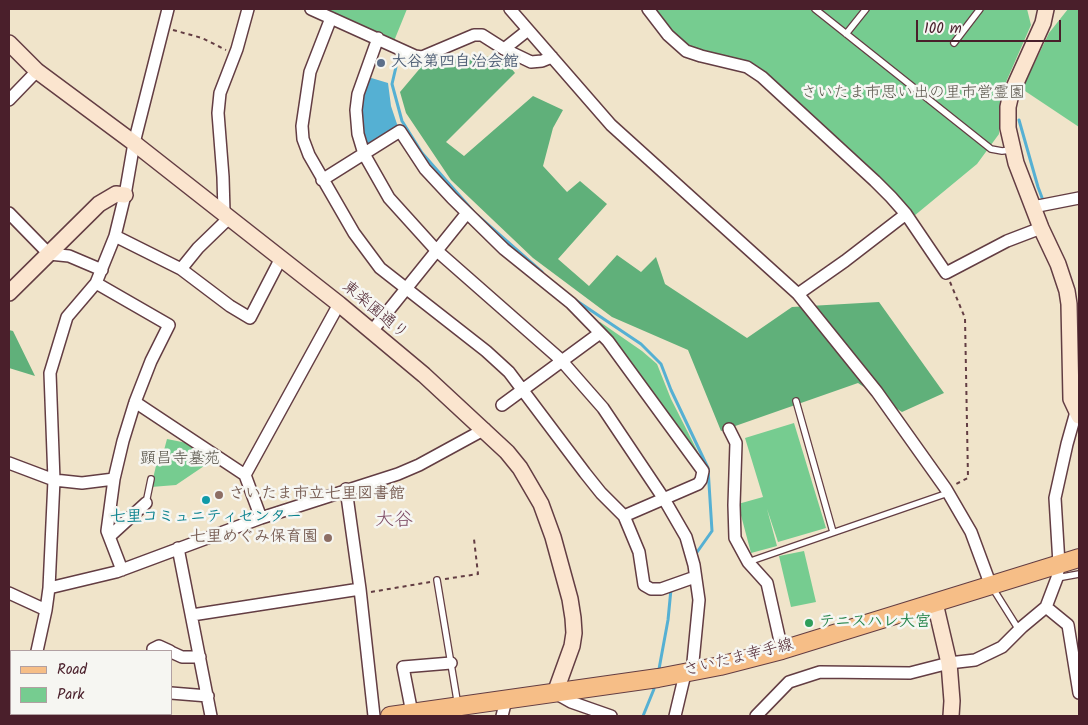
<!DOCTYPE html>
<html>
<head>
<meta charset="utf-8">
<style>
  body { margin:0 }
  #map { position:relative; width:1088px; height:725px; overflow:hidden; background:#f0e4ca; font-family:Kalam,sans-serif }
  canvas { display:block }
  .frame { position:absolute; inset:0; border:10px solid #4a1f2b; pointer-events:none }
  .legend { position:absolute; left:10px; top:650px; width:162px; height:65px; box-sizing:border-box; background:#f6f6f2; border:1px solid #b1a0a2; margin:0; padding:6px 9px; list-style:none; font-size:15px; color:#4a1f2b }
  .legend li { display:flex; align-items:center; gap:10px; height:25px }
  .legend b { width:25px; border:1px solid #b1a0a2 }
  .scale { position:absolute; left:916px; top:20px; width:145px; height:22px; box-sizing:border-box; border:2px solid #4a1f2b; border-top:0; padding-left:6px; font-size:15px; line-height:18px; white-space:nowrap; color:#4a1f2b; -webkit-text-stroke:4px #f6f6f2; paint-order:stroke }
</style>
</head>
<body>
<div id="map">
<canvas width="1088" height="725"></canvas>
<div class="frame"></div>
<ul class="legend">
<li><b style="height:6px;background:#f6be87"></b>Road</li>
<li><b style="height:14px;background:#76cc90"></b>Park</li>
</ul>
<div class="scale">100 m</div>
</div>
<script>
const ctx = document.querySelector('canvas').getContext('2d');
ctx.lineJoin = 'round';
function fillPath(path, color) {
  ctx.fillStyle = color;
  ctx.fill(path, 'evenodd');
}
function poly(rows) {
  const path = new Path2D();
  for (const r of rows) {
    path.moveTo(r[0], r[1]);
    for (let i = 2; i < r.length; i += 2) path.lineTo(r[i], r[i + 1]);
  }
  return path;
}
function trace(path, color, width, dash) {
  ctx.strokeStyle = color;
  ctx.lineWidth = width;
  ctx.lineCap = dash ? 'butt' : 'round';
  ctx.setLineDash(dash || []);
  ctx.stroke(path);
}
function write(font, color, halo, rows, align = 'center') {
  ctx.font = font + ' Kalam,"Klee One",sans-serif';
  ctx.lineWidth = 5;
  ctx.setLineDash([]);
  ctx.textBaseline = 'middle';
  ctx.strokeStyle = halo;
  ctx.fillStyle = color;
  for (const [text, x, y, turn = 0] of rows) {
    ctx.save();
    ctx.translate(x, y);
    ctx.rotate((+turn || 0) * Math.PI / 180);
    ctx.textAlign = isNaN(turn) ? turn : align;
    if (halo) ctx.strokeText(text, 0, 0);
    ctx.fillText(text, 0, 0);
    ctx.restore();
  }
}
const green = poly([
  [325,9,407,9,394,41],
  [652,9,1027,9,1031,25,1003,89,1000,102,999,134,977,164,914,216,761,70,701,54,676,39],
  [1068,9,1079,9,1079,127,1022,89,1049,33],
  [600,322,642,351,657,364,671,399,706,468,597,326],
  [794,423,826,528,778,542,767,509,777,546,751,553,738,504,763,497,745,438],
  [167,439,187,443,211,459,207,464,176,485,151,487,159,453,163,454],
  [804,551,816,602,791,607,779,556]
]);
const forest = poly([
  [501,56,515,73,446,142,464,156,533,96,563,110,553,128,543,166,567,192,580,181,607,204,558,259,589,286,617,255,641,272,656,257,665,284,747,338,792,307,879,302,944,393,902,412,858,383,721,431,688,350,612,317,533,258,451,180,406,113,400,92,427,60],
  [9,330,13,331,35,376,9,368]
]);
const water = poly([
  [368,77,388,83,391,106,398,127,368,146,364,145,361,123,362,98]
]);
const stream = poly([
  [399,54,392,84,402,121,422,153,473,211],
  [1019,120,1038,187,1044,203],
  [477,215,542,272],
  [574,299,641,344,661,364,671,390,708,468,712,531,695,555],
  [659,669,668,620,671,589],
  [643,716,654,689]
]);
const path = poly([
  [173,30,202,38,226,50],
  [950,282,965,318,968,478,954,485],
  [445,579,478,574,474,539],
  [371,592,430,582]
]);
const lane = poly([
  [815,9,991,149,1002,151,1012,150],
  [846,34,866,9],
  [954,43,980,9],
  [796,401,833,532],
  [146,503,151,479],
  [748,562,948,493],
  [1057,578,1079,574],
  [437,580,457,700,456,703],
  [992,587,1019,630]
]);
const street = poly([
  [311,9,415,56,422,57,474,35,482,35,504,49,531,62,542,61,552,57],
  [510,9,611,125,798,294,877,392,946,489,971,532,991,586],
  [648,9,668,35,686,51,701,56,747,67,762,77,875,181,891,197,906,214,946,273,1007,241,1041,228],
  [331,18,310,72,302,126,303,139,309,155,354,233,380,268,486,351,509,372,585,473,601,493,624,516,639,552,644,585,651,589,661,589,695,577],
  [378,38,358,94,356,110,358,134,364,154,389,198,436,250,560,359,603,408,664,499,686,537,694,565,699,600,692,672],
  [504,49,528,30],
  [9,100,37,71],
  [322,180,400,131,425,169,452,198,504,249,571,303,608,341,703,471,701,480,698,484,624,516],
  [1033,207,1079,198],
  [224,212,223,177,218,113,220,93,237,49,248,9],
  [9,213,49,254,69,256,102,270],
  [115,236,181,269,230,306,250,318,281,258],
  [181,269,198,248,230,217],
  [96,283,169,325,151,361,135,402,123,441,114,479,107,531,122,570],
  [798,294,845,261,906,214],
  [372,331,467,213],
  [135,402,245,475,261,518],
  [502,405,600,333],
  [729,429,736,443,734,505,735,538,748,562,767,583,782,650],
  [9,463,54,480,82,483,114,479],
  [245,475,339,304],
  [346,489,360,589,374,716],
  [110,536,146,503],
  [178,548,211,716],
  [49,588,116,572,261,518,398,474,419,465,485,429],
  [9,593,46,610],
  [1046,607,1068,625,1079,693],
  [192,615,360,589],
  [37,651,46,610,49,588,54,480,50,373,67,317,96,283,115,236,125,195,134,143,168,9],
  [153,651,153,649,159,646,170,651],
  [171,652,182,657,200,657],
  [9,670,11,670],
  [171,693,208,696],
  [555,693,571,702,611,716],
  [412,713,403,667,451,663],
  [48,716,49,714],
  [502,716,506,700],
  [675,716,685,674],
  [756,716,789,682,820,672,910,673,949,663,975,660,1002,647,1022,627,1046,607,1057,578,1059,564,1055,498,1067,444,1076,412]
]);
const secondary = poly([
  [1046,9,1043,23,1011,94,1008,107,1008,128,1016,163,1041,228,1058,264,1067,291,1069,304,1071,399,1079,416],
  [9,43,37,71,134,143,339,304,424,375,507,452,520,468,541,504,553,537,570,599,573,618,574,633,572,646,555,693],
  [9,293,99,204,116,194,125,195],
  [935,603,949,663,952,701,951,716]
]);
const primary = poly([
  [390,716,658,678,720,666,782,650,1079,558]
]);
const markers = [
  [381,63,5,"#5c6f8a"],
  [219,495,5,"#8d6e63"],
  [206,500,5,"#0f9aa8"],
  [328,538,5,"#8d6e63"],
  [809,623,5,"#2e9e5b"]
];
const serviceNames = [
  ["大谷第四自治会館",391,63]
];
const parkNames = [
  ["さいたま市思い出の里市営霊園",913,94],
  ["顕昌寺墓苑",180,460]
];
const streetNames = [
  ["東楽園通り",374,311,40],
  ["さいたま幸手線",739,659,-14]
];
const educationNames = [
  ["さいたま市立七里図書館",229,495],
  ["七里めぐみ保育園",318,538,"right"]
];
const cultureNames = [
  ["七里コミュニティセンター",206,518]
];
const leisureNames = [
  ["テニスハレ大宮",819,623]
];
const quarterNames = [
  ["大谷",394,522]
];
fillPath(green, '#76cc90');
fillPath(forest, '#60b07a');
fillPath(water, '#55b0d3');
trace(stream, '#55b0d3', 3);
trace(lane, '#633d43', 8);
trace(street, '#633d43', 14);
trace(secondary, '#633d43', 18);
trace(primary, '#633d43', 20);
trace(path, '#633d43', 2, [4, 4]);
trace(lane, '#fff', 5.5);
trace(street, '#fff', 11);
trace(secondary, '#fbe5cf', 15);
trace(primary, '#f6be87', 18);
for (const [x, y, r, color] of markers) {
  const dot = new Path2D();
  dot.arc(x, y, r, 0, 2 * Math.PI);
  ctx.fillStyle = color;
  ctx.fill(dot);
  trace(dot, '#f6f6f2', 2);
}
write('bold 16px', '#4e5e75', '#f6f6f2', serviceNames, 'left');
write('16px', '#575349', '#f6f6f2', parkNames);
write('16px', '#4a1f2b', '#f6f6f2', streetNames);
write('bold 16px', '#785e54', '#f6f6f2', educationNames, 'left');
write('bold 16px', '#0d838f', '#f6f6f2', cultureNames);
write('bold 16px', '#27864d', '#f6f6f2', leisureNames, 'left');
write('19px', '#7f4d66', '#f6f6f2', quarterNames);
</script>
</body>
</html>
